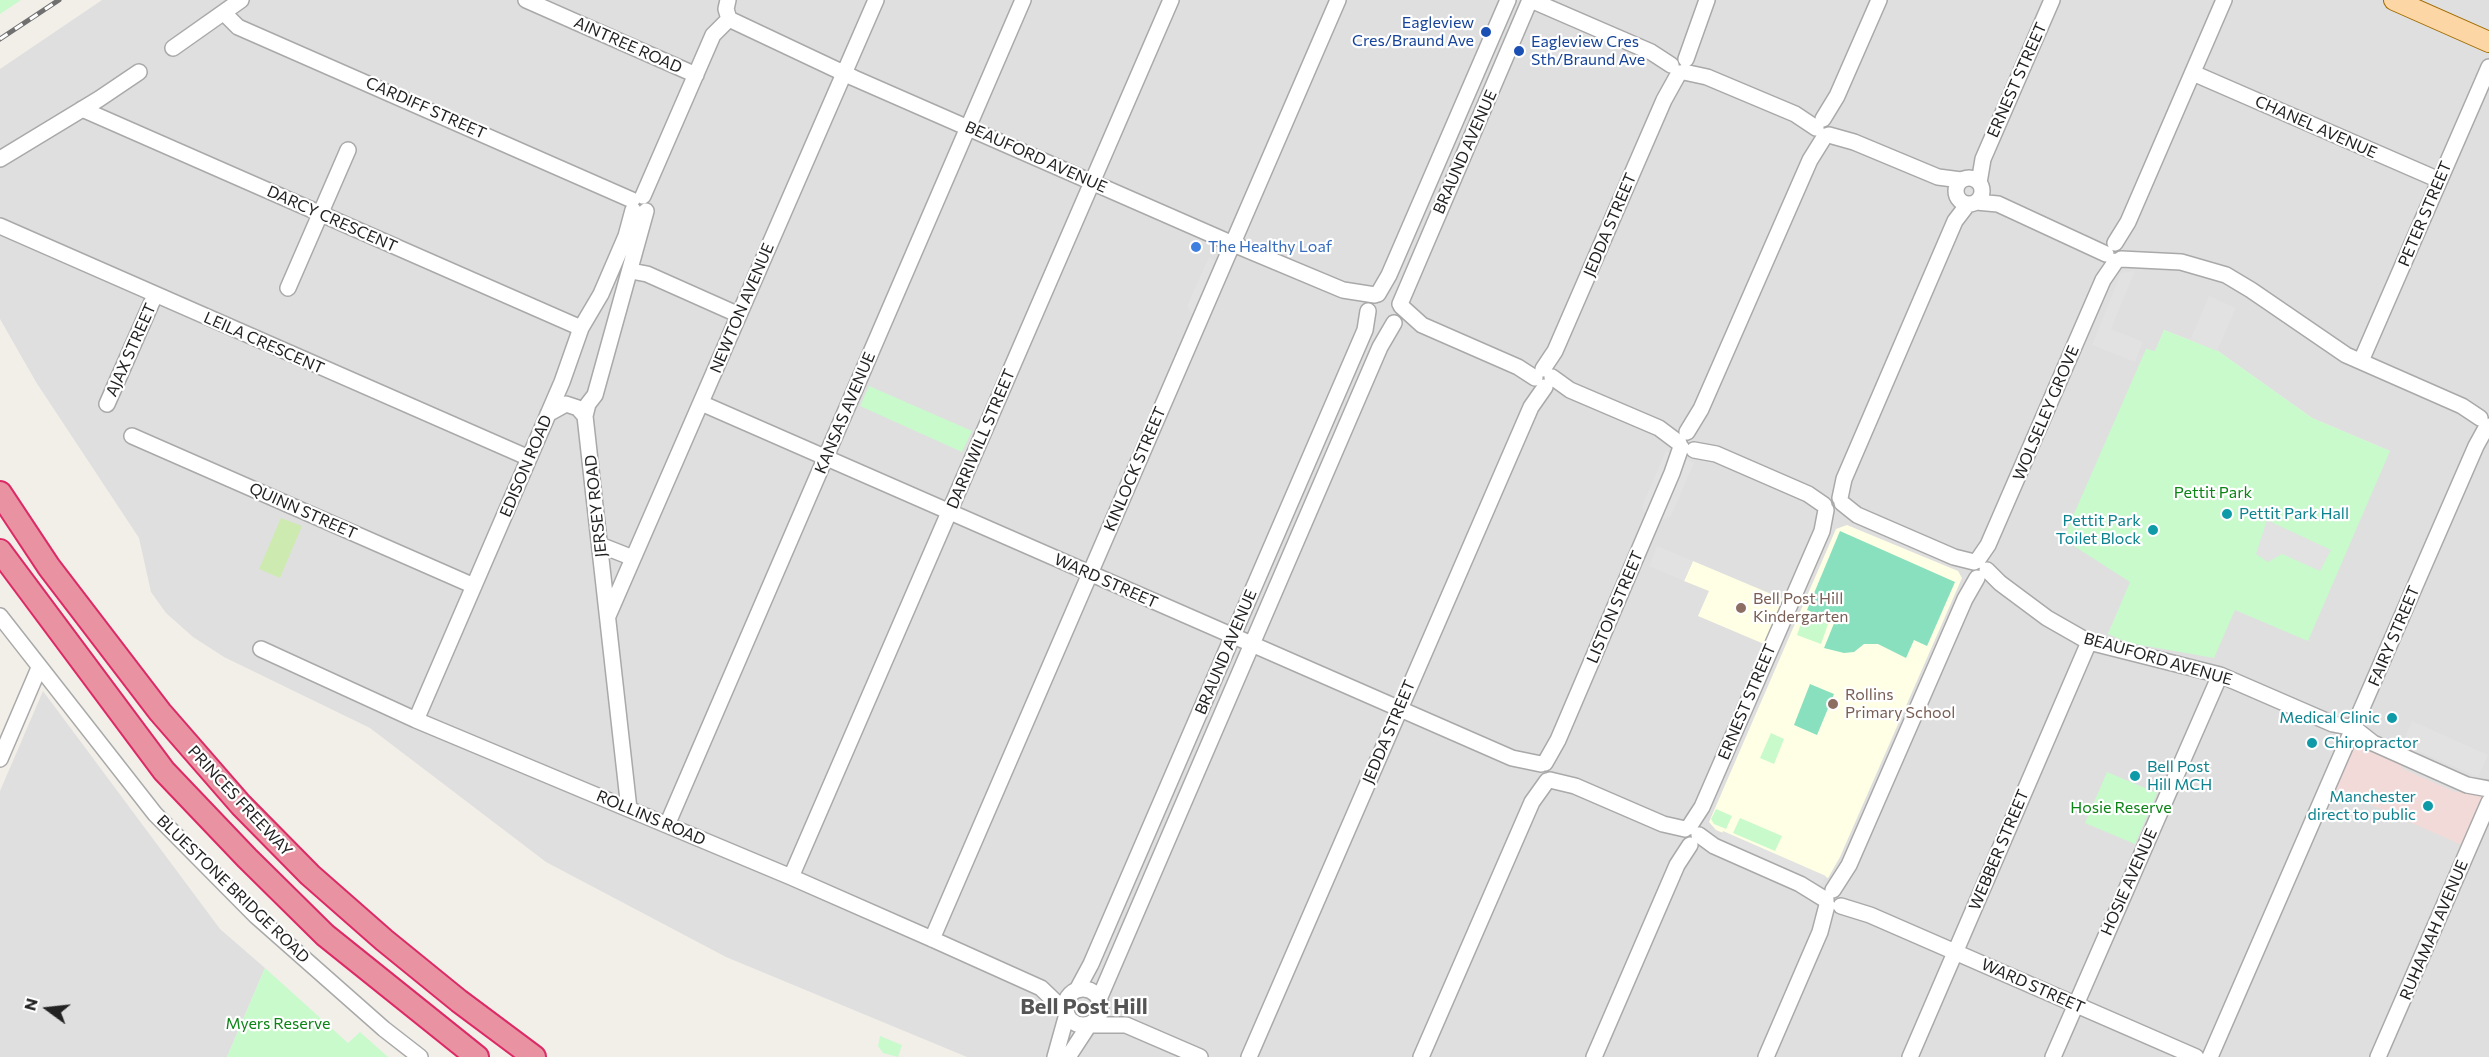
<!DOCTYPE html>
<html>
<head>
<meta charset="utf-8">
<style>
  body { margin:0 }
  #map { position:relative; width:2489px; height:1057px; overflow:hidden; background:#f2efe9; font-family:Commissioner,sans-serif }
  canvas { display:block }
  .north { position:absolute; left:18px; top:979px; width:60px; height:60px; -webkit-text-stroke:4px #fff; paint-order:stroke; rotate:285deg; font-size:16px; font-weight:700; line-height:24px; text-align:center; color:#222 }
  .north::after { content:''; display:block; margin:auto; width:21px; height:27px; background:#222; clip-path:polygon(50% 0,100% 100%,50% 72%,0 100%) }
</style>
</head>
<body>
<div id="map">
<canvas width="2489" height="1057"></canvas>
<div class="north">N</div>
</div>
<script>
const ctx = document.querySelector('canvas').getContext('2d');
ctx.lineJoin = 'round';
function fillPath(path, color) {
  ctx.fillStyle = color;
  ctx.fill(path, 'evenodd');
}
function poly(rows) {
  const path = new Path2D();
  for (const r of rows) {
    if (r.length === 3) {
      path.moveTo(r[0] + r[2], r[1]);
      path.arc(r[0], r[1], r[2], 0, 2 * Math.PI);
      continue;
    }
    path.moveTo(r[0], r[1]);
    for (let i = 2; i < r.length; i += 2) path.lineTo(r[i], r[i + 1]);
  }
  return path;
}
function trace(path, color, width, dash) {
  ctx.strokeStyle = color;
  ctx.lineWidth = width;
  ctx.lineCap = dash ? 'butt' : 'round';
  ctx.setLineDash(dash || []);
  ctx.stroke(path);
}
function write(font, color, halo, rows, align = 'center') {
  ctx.font = font + ' Commissioner,sans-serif';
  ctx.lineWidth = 4.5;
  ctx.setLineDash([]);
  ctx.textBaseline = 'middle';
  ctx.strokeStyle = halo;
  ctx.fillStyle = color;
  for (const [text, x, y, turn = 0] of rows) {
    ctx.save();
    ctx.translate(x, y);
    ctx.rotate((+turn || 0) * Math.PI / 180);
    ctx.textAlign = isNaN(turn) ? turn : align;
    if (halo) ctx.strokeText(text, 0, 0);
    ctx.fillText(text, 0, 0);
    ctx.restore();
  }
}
const residential = poly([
  [102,0,2489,0,2489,1057,967,1057,726,957,546,862,370,728,224,657,193,637,166,613,151,592,139,538,36,382,0,319,0,69],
  [2164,330,2218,351,2312,418,2390,451,2235,610,2108,634,2131,582,2146,349,2155,352],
  [43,691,220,929,265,968,227,1057,0,1057,0,791]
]);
const commercial = poly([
  [2353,738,2364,741,2366,748,2399,763,2403,769,2455,792,2469,790,2486,794,2464,846,2333,788]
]);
const education = poly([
  [1847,525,1958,571,1962,578,1840,857,1828,878,1716,830,1709,822,1836,529],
  [1693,561,1783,599,1764,644,1698,616,1709,591,1684,581]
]);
const grass = poly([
  [281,518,302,526,280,578,259,569]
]);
const park = poly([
  [0,0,21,0,0,14],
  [2164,330,2218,351,2312,418,2390,451,2308,641,2235,610,2214,658,2129,643,2108,634,2130,582,2063,539,2146,349,2155,351],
  [869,386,972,431,962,452,860,406],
  [1804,615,1828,624,1821,644,1797,635],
  [1771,733,1784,739,1774,764,1760,758],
  [2107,772,2157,793,2135,844,2085,823],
  [1716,809,1732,816,1726,829,1714,824,1711,819],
  [1740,818,1782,836,1775,851,1733,833],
  [265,968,348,1043,360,1032,388,1057,227,1057],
  [880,1036,902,1045,898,1057,883,1053,878,1046]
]);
const pitch = poly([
  [1840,531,1955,582,1927,646,1914,640,1906,658,1878,644,1864,644,1854,652,1844,653,1824,648,1835,621,1807,610],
  [1810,684,1834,694,1817,735,1794,725]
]);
const parking = poly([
  [1209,257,1231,269,1208,318,1194,318,1187,306],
  [2135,271,2111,329,2143,342,2135,362,2092,345,2121,273],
  [2209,296,2236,308,2217,351,2190,340],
  [1666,451,1694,463,1671,516,1657,522,1648,519,1642,506],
  [2267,520,2331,550,2320,571,2282,554,2268,562,2256,554],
  [1657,546,1693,561,1684,581,1649,566],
  [2412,721,2488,755,2478,777,2402,744],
  [1723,831,1826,876,1821,885,1805,881,1718,843]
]);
const minor = poly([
  [526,0,696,75],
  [728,0,726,9,729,19],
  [1531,0,1651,52,1671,65],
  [224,13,238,27,632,200],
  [173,48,241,0],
  [1686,59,1707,0],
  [1684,72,1707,77,1795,114,1816,128],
  [2193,73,2439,180],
  [82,109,581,328],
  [1823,119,1837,96,1879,0],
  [1829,135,1854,142,1938,177,1961,180],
  [0,159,99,99,139,72],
  [1969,191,13],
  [1979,183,1983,159,2052,0],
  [643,196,713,35,729,19,854,78,1233,244,1343,290,1375,295],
  [1976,202,1998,204,2106,254],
  [0,226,529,458],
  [2115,243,2128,222,2224,0],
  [2121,259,2181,262,2226,275,2251,290,2346,355,2462,406,2480,418],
  [631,271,647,274,739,315],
  [288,288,348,150],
  [1378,294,1389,275,1508,0],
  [1400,304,1530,0],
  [1401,306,1422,325,1518,367,1535,378],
  [2361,361,2489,67],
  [1543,369,1555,351,1664,100,1679,73],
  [1552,377,1570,390,1659,428,1679,443],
  [701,403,1512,758,1541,764],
  [107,404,155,295],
  [548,414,566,404,578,408,585,416],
  [1687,432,1701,409,1810,160,1825,136],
  [132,436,474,586],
  [1694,450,1716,454,1808,494,1824,505],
  [1840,498,1844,479,1955,221,1968,204],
  [1842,503,1857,515,1954,557,1974,562],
  [600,545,633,558],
  [1977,561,1988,545,2103,280,2116,261],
  [1987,570,2000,583,2047,618,2089,642,2220,675,2333,724,2354,728,2373,743,2467,785,2489,789],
  [0,616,155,814,256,916,384,1029,420,1057],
  [608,616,876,0],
  [261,649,416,720,791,877,932,939,1041,988,1065,1011],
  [416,720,562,382,581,328,601,294,626,236,633,210],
  [0,759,39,668],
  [1545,763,1558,740,1672,473,1681,447],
  [1550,780,1575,786,1663,824,1685,829],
  [629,809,585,416,588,404,595,395,646,211],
  [667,825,1023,0],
  [1689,827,1702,807,1822,531,1826,510],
  [1699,835,1714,846,1800,884,1826,900],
  [791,877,1171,0],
  [1833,890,1849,865,1965,599,1977,578],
  [1841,906,1870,915,2196,1057],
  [932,939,1338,0],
  [1083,1007,18],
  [1077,990,1091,964,1365,330,1368,311],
  [1099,999,1380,347,1394,323],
  [1090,1025,1126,1025,1200,1057],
  [1055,1057,1067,1014],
  [1068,1057,1089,1025],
  [1249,1057,1531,407,1545,387],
  [1421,1057,1532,802,1547,781],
  [1594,1057,1677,865,1690,845],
  [1766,1057,1820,932,1827,905],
  [1910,1057,2089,642],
  [2053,1057,2220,675],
  [2210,1057,2476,446,2487,426],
  [2378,1057,2489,802]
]);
const major = poly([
  [2394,0,2489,42]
]);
const highway = poly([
  [0,493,49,567,160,712,241,805,310,875,384,940,459,1001,534,1057],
  [0,551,164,771,247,858,325,935,477,1057]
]);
const rail = poly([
  [0,39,59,0]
]);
const markers = [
  [1486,32,6,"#1a4fb4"],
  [1519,51,6,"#1a4fb4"],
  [1196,247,6,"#3f7fe0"],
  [2227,514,6,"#0f9aa8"],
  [2153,530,6,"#0f9aa8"],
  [1741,608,6,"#8d6e63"],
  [1833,704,6,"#8d6e63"],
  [2392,718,6,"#0f9aa8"],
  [2312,743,6,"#0f9aa8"],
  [2135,776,6,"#0f9aa8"],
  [2428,806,6,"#0f9aa8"]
];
const transitNames = [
  ["Eagleview",1474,23],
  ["Cres/Braund Ave",1474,41],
  ["Eagleview Cres",1531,42,"left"],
  ["Sth/Braund Ave",1531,60,"left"]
];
const streetNames = [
  ["AINTREE ROAD",628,45,24],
  ["ERNEST STREET",2017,80,-66],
  ["CARDIFF STREET",426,108,24],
  ["CHANEL AVENUE",2316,127,24],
  ["BRAUND AVENUE",1465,152,-66],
  ["BEAUFORD AVENUE",1036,157,24],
  ["PETER STREET",2425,214,-67],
  ["DARCY CRESCENT",332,219,24],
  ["JEDDA STREET",1610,225,-67],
  ["NEWTON AVENUE",742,308,-67],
  ["LEILA CRESCENT",264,343,24],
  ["AJAX STREET",131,350,-66],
  ["KANSAS AVENUE",845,413,-67],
  ["WOLSELEY GROVE",2046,413,-67],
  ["DARRIWILL STREET",981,439,-67],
  ["EDISON ROAD",526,466,-67],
  ["KINLOCK STREET",1135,469,-67],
  ["JERSEY ROAD",596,506,-96],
  ["QUINN STREET",303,511,24],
  ["WARD STREET",1106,581,24],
  ["LISTON STREET",1615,607,-67],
  ["FAIRY STREET",2394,636,-67],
  ["BRAUND AVENUE",1226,652,-67],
  ["BEAUFORD AVENUE",2158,659,16],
  ["ERNEST STREET",1747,702,-67],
  ["JEDDA STREET",1389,732,-67],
  ["PRINCES FREEWAY",240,801,47],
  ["ROLLINS ROAD",651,818,23],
  ["WEBBER STREET",1999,850,-67],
  ["HOSIE AVENUE",2129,882,-66],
  ["BLUESTONE BRIDGE ROAD",233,889,44],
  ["RUHAMAH AVENUE",2434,930,-67],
  ["WARD STREET",2033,986,24]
];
const shopNames = [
  ["The Healthy Loaf",1208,247]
];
const parkNames = [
  ["Pettit Park",2213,493],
  ["Hosie Reserve",2121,808],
  ["Myers Reserve",278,1024]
];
const cultureNames = [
  ["Pettit Park Hall",2239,514],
  ["Pettit Park",2141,521,"right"],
  ["Toilet Block",2141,539,"right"],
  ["Medical Clinic",2380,718,"right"],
  ["Chiropractor",2324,743],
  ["Bell Post",2147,767],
  ["Hill MCH",2147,785],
  ["Manchester",2416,797,"right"],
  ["direct to public",2416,815,"right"]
];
const educationNames = [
  ["Bell Post Hill",1753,599],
  ["Kindergarten",1753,617],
  ["Rollins",1845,695],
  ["Primary School",1845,713]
];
const districtNames = [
  ["Bell Post Hill",1084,1007]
];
fillPath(residential, '#e0dfdf');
fillPath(commercial, '#f2dad9');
fillPath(education, '#ffffe5');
fillPath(grass, '#cdebb0');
fillPath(park, '#c8facc');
fillPath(pitch, '#88e0be');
fillPath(parking, '#e2e2e2');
trace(minor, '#a9a9a9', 18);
trace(major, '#a06b00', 22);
trace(highway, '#dc2a67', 26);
trace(minor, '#fff', 15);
trace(major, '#fcd6a4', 20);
trace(highway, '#e892a2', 22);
trace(rail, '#707070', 5);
trace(rail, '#fff', 3, [9]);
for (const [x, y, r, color] of markers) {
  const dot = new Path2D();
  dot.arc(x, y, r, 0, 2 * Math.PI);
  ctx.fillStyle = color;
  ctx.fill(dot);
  trace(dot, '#fff', 2);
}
write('16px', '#164399', '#fff', transitNames, 'right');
write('16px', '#222', '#fff', streetNames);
write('16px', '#366cbe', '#fff', shopNames, 'left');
write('16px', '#0c8416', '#fff', parkNames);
write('16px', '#0d838f', '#fff', cultureNames, 'left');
write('16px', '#785e54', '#fff', educationNames, 'left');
write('bold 22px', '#555', '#fff', districtNames);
</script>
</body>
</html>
